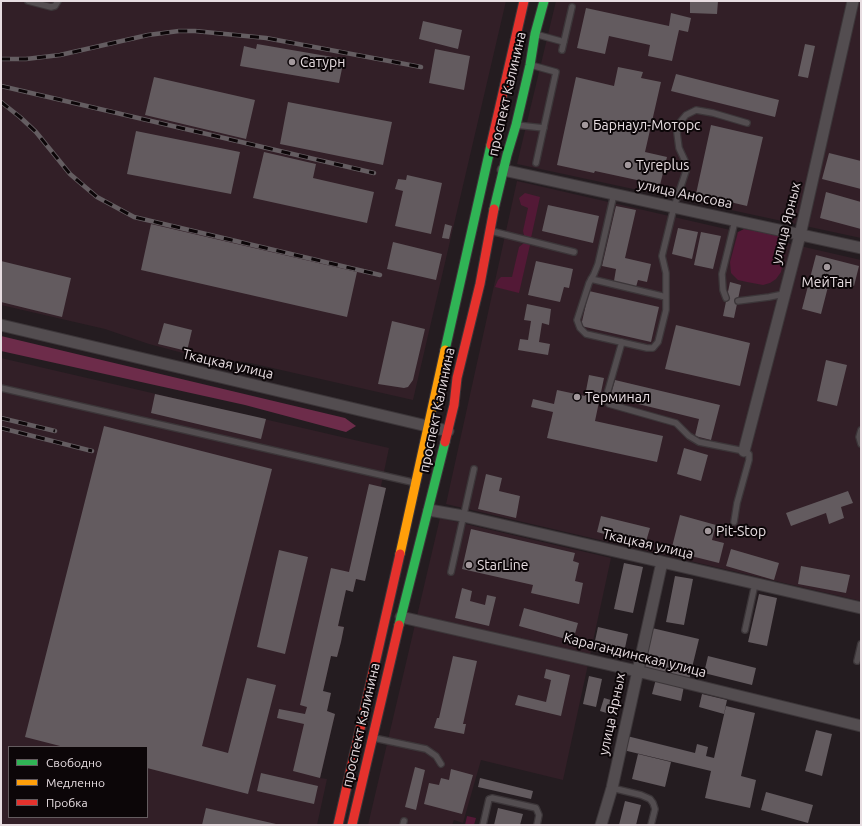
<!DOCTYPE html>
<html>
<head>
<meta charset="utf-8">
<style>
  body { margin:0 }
  #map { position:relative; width:862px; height:826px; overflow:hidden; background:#241c20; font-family:Ubuntu,sans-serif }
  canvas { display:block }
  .frame { position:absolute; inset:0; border:2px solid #e7dde1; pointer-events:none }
  .legend { position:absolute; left:8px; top:746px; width:140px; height:72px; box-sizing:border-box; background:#0c0608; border:1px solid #645c5f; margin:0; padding:5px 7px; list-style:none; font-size:12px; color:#e7dde1 }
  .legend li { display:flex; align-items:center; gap:8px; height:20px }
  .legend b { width:20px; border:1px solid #645c5f }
</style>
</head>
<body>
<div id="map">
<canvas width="862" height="826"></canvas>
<div class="frame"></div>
<ul class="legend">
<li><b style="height:5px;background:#30b455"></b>Свободно</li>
<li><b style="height:5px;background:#ff9f0a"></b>Медленно</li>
<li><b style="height:5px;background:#e5322d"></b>Пробка</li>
</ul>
</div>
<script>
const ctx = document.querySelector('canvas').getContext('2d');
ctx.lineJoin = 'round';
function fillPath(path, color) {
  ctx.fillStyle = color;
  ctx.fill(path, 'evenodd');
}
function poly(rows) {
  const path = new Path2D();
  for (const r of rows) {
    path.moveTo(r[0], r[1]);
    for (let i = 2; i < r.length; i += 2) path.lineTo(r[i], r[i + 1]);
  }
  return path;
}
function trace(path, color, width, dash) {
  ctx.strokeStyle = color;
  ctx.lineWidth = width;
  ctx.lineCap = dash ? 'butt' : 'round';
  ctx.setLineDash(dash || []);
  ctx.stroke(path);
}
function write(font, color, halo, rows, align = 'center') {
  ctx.font = font + ' Ubuntu,sans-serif';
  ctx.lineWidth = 4;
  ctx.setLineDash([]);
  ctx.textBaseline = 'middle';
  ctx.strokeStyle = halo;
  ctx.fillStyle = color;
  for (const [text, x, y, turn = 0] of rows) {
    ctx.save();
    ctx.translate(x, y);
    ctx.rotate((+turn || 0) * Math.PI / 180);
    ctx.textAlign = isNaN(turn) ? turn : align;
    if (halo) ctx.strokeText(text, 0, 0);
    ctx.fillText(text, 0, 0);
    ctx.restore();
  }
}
const built = poly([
  [1,1,506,1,413,400,246,362,218,360,183,353,149,344,105,329,1,305],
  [556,1,861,1,861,238,517,164],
  [517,181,861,260,861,601,446,504],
  [1,358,389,448,381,486,386,488,365,581,356,579,353,592,346,590,338,625,344,627,341,642,337,657,331,656,323,691,327,711,335,714,320,778,327,779,317,825,1,825],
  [9,747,147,747,147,817,9,817],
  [440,518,611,558,563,780,481,760,463,823,454,820,452,825,368,825]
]);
const green = poly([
  [525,193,540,197,531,238,526,237,524,235,523,231,528,208,521,205,519,198],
  [744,229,782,236,787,242,781,272,776,279,770,283,763,285,747,282,738,280,731,273,730,262,737,236,738,232],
  [524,243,530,245,519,293,495,287,498,280,501,277,512,277,519,247],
  [467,816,476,818,474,825,465,825]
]);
const forest = poly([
  [1,336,345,418,356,426,346,432,245,405,1,351]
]);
const building = poly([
  [690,1,718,1,717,14,690,13],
  [586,8,669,26,671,13,691,18,688,32,679,30,672,61,648,56,650,45,609,36,605,54,577,48],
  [423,21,462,30,458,49,419,39],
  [257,44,344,59,339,83,240,66,244,46,256,49],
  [805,44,815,46,808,78,798,76],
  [435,49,470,56,464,90,429,83],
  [618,67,643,72,641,78,661,82,645,152,667,157,660,185,595,171,594,173,557,165,576,77,614,86],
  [676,74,779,100,775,117,671,91],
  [154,77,255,100,246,139,145,115],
  [288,102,392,122,383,165,280,144],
  [711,125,763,137,747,206,696,194],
  [136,131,240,152,231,194,127,174],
  [264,152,316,164,313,178,374,192,367,223,253,198],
  [829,153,861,161,861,189,822,179],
  [407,175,442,183,431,234,395,226,403,191,395,189,398,179,406,180],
  [826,192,861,202,861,229,820,218],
  [548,205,599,216,593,243,542,231],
  [616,206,636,210,625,258,651,264,647,282,638,280,636,287,614,281,616,269,602,266],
  [151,224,357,272,347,317,141,270],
  [445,224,452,226,449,239,442,238],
  [678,228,698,232,692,259,672,254],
  [701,232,721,236,713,269,694,265],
  [393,242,442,254,436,280,387,269],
  [816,255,859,266,854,286,830,279,821,314,802,309],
  [1,261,71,278,62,317,1,302],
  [536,261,573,269,569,288,564,287,560,302,528,295],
  [730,282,741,285,734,318,723,316],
  [589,291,659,307,651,342,581,326],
  [527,304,551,309,549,325,542,323,539,342,550,344,548,355,518,350,520,339,528,340,531,321,524,320],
  [392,321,425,329,413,380,408,387,404,388,378,384],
  [164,323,192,330,187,351,158,344],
  [676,325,750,343,740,386,665,369],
  [826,360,847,365,837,406,817,401],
  [589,375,604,378,595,421,663,436,657,462,547,438,553,412,531,407,533,399,554,404,557,390,585,396],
  [615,380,720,405,711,440,695,436,699,419,610,397],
  [155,394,266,419,261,439,151,413],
  [104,426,272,469,202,746,228,753,247,678,276,685,248,794,147,768,147,747,64,747,25,737],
  [684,448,708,455,701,481,677,474],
  [486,474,502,478,499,491,520,496,516,518,478,509],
  [369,484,386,488,365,581,356,579,353,592,346,590,338,626,344,627,341,642,337,657,331,656,323,691,331,693,327,711,335,714,320,778,293,771,304,724,277,718,279,709,305,714,307,707,300,705,331,568,349,572],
  [848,491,853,503,841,507,844,518,829,524,826,513,791,526,786,513],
  [680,515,716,525,712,540,724,543,719,563,671,551],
  [601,516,650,528,645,545,597,532],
  [471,529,575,553,573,561,579,563,575,581,583,583,579,604,531,593,533,585,462,569],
  [731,549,779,563,774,580,726,566],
  [279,550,308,557,285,654,257,647],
  [624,563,643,567,633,613,614,609],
  [801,566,850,575,846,593,798,584],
  [675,576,693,579,684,625,666,622],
  [462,588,472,591,470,601,485,605,487,595,496,597,489,626,455,618],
  [759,594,777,598,767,646,748,642],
  [524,608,578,623,573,641,519,626],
  [598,627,628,634,623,657,593,650],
  [652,628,699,639,689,680,642,669],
  [453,656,477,661,463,724,466,724,464,734,434,728,437,718,439,718],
  [708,656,756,668,752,685,704,673],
  [546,669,570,675,561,716,515,705,518,695,546,702,551,680,544,678],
  [589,676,602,679,596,707,583,704],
  [656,679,684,686,681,701,652,694],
  [702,694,727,700,724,714,699,707],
  [604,698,614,701,610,714,600,711],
  [726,706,755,713,741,776,756,780,750,808,705,798,711,771,623,750,627,736,695,753,697,744,708,747,706,756,714,758],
  [816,730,832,734,822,776,805,771],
  [638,754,671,762,665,787,632,779],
  [415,767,425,770,416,810,405,807],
  [451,769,473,775,462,814,424,804,429,783,439,785,441,778,449,780],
  [261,773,318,786,314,804,257,791],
  [480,778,533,791,531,799,478,787],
  [766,792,813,805,808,823,761,810],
  [625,801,641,805,636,825,619,825],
  [206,808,276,824,276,825,202,825],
  [498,808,523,814,520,825,494,825]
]);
const lane = poly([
  [28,1,51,7,55,6,58,1],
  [535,34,564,42],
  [562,50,572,7],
  [531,65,556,72,536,163],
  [516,125,544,128],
  [614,194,598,264,594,274,589,283,577,320,580,328,586,334,647,348,653,348,658,342,666,310,666,273,662,256,674,207,686,171,685,161,679,148,677,133,681,121,686,115,696,110,713,113,747,123],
  [491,231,574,252],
  [591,279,666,297],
  [726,298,723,290,722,274,735,221],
  [738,301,769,297,784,294],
  [622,342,607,394,606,399,609,404,676,423,689,436,699,442,744,451,749,454,749,460,737,503,734,522],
  [1,388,416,483],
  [861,430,859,437,861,444],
  [451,572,474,469],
  [745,630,755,584],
  [857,661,861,644],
  [374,738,426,749,436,756,441,764],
  [612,788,641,795,650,799,653,803,655,809,651,825],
  [403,825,404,821],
  [483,825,489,799,492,798,536,808,539,815,537,825]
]);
const street = poly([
  [503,170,861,248],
  [1,325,448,431],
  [744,451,800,235,853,1],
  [429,510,463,516,861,608],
  [401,617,637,671,861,726],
  [601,825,612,788,662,562]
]);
const fast = poly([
  [494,209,507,155,516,125,530,65,535,34,544,1],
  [445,350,491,145],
  [399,625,445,442]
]);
const slow = poly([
  [400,554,445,350]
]);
const jam = poly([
  [491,145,524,1],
  [445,442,454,405,457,378,480,284,494,209],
  [338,825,400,554],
  [352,825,399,625]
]);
const rail = poly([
  [1,59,26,59,60,55,148,35,179,31,195,31,266,38,421,67],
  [1,86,374,173],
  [1,102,20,117,36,132,70,174,84,186,97,197,134,217,380,275],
  [1,418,55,431],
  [1,428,92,451]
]);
const markers = [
  [292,62,4,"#a3999d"],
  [585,125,4,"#a3999d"],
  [628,165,4,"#a3999d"],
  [827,267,4,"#a3999d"],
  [577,397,4,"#a3999d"],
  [708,531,4,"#a3999d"],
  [469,565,4,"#a3999d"]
];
const poiNames = [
  ["Сатурн",300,62],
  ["Барнаул-Моторс",593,125],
  ["Tyreplus",636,165],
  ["МейТан",827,282,"center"],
  ["Терминал",585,397],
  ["Pit-Stop",716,531],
  ["StarLine",477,565]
];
const streetNames = [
  ["проспект Калинина",507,94,-77],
  ["улица Аносова",685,194,12],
  ["улица Ярных",786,223,-76],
  ["Ткацкая улица",228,364,13],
  ["проспект Калинина",437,410,-78],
  ["Ткацкая улица",648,544,13],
  ["Карагандинская улица",635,655,14],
  ["улица Ярных",612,714,-78],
  ["проспект Калинина",361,725,-77]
];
fillPath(built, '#321f27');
fillPath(green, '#531936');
fillPath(forest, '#6d2c4a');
fillPath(building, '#635b5f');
trace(lane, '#3c3639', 8);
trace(street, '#3c3639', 13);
trace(fast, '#3c3639', 11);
trace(slow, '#3c3639', 11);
trace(jam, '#3c3639', 11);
trace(lane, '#534d50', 5.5);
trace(street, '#534d50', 11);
trace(fast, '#30b455', 9);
trace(slow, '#ff9f0a', 9);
trace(jam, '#e5322d', 9);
trace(rail, '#645d61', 4.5);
trace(rail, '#0c0608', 3, [9]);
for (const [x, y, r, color] of markers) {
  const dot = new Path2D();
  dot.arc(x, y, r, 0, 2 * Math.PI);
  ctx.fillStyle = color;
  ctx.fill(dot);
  trace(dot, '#0c0608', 1.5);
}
write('14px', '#e7dde1', '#0c0608', poiNames, 'left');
write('14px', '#e7dde1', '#0c0608', streetNames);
</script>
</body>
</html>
